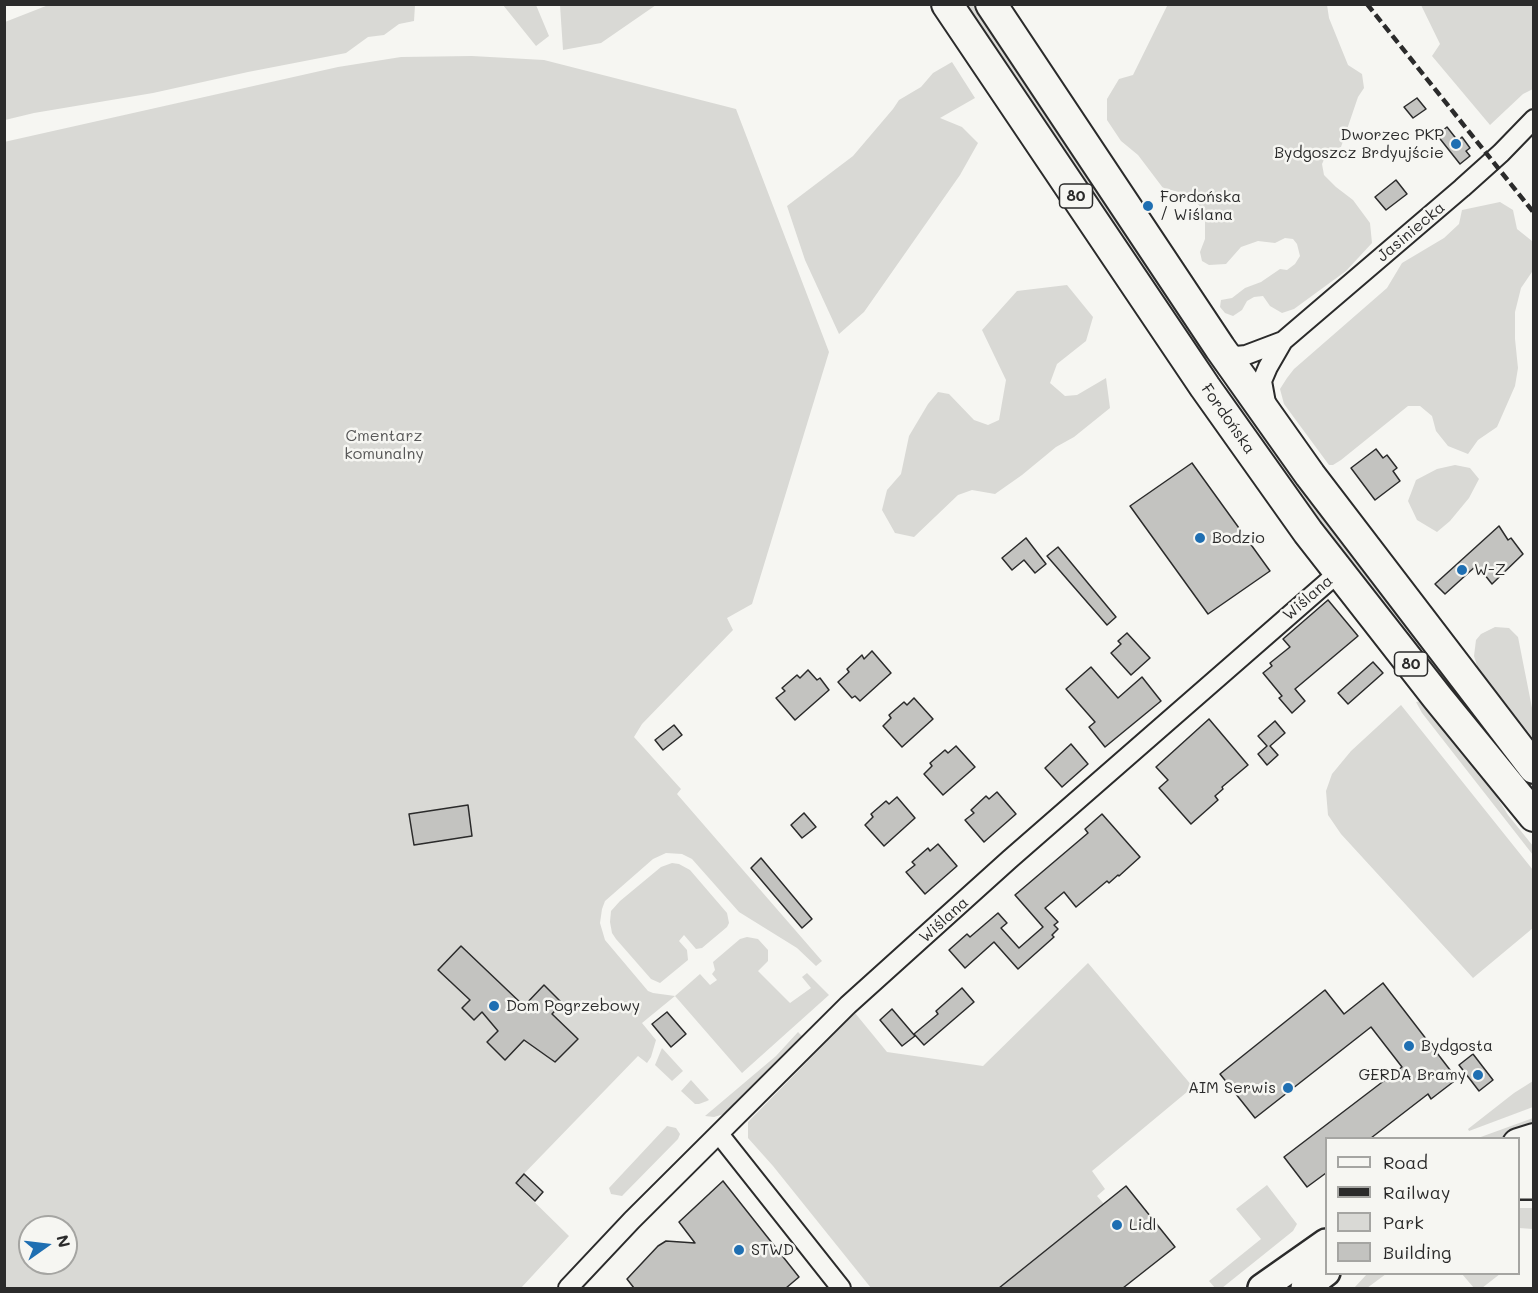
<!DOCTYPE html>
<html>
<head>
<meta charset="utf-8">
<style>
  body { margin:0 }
  #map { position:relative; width:1538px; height:1293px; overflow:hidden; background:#f6f6f2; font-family:Mali,sans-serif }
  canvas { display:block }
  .frame { position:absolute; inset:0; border:6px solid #2b2b2b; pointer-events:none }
  .legend { position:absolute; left:1325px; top:1137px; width:195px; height:138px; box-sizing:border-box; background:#f6f6f2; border:2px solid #a5a5a2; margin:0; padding:8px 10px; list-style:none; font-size:18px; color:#2b2b2b }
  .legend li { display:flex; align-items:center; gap:12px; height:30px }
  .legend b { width:30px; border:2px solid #a5a5a2 }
  .north { position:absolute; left:18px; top:1215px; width:60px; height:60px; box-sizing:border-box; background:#f6f6f2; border:2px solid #a5a5a2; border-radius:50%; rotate:76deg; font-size:16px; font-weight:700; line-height:24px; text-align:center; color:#2b2b2b }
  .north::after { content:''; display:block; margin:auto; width:21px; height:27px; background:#1f6fb2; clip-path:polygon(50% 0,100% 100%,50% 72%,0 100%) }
</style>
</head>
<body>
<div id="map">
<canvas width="1538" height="1293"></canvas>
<div class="frame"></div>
<ul class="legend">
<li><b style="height:8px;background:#f6f6f2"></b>Road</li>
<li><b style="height:8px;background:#2b2b2b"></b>Railway</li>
<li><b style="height:16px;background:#d9d9d5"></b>Park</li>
<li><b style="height:16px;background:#c3c3c0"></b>Building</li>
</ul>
<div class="north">N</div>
</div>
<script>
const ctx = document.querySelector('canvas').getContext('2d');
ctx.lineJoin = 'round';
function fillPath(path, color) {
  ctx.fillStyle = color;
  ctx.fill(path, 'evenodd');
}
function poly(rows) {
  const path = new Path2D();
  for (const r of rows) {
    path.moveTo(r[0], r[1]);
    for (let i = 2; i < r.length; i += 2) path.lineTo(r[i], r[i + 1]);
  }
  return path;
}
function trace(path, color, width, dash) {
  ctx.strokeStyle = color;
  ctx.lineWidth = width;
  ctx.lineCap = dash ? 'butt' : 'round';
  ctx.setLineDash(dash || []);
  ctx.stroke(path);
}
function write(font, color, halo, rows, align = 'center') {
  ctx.font = font + ' Mali,sans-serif';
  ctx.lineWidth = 5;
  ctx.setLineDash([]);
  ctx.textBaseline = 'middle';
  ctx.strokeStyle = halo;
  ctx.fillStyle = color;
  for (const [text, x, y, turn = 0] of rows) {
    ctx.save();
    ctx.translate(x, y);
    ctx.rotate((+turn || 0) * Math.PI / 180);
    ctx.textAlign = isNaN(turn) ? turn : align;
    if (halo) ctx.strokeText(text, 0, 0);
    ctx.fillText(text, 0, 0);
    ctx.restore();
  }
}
const green = poly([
  [51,4,415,4,415,5,414,21,399,24,384,35,368,37,346,53,248,72,153,93,34,113,5,120,5,22],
  [1168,4,1327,5,1329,18,1348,65,1362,74,1364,88,1358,97,1341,147,1328,151,1322,164,1324,175,1336,187,1353,200,1370,223,1372,243,1346,271,1294,309,1282,313,1270,306,1263,296,1254,297,1247,301,1242,310,1233,316,1225,313,1220,307,1221,300,1232,298,1245,288,1261,282,1280,269,1287,270,1295,264,1300,256,1297,244,1293,239,1285,238,1275,243,1258,241,1241,247,1226,264,1209,265,1202,261,1200,252,1205,239,1205,218,1199,205,1183,193,1163,188,1138,155,1121,141,1107,120,1107,99,1119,79,1133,75],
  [497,5,536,5,549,36,536,46,503,5],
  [560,5,560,4,656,5,601,43,563,50],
  [956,5,977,5,1217,367,1216,371,1211,372],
  [1421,5,1533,5,1533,89,1523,94,1490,125,1432,56,1440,44],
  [472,56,544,60,736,109,829,352,752,604,727,618,733,630,642,724,634,737,681,789,677,794,822,961,816,966,797,948,739,912,692,859,682,854,666,853,653,859,605,901,602,909,600,923,605,940,648,991,653,993,675,996,700,974,710,985,717,980,712,974,715,970,713,962,740,939,747,937,758,939,768,950,768,961,758,971,790,1003,811,988,802,977,807,973,829,995,742,1073,675,996,642,1023,656,1040,651,1057,647,1063,638,1056,515,1183,569,1236,521,1288,5,1288,4,142,338,67,401,57],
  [30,1227,66,1227,66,1263,30,1263],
  [952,62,975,98,940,118,962,127,978,143,960,175,864,312,839,334,805,260,787,206,853,156,893,109,899,100,921,87,933,73],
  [1500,202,1513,210,1517,229,1532,241,1534,269,1521,288,1515,312,1515,339,1518,368,1515,386,1497,427,1478,440,1468,454,1448,446,1436,431,1432,416,1420,406,1408,406,1341,460,1333,465,1329,465,1284,404,1280,389,1287,378,1294,369,1387,288,1402,263,1444,238,1459,224,1462,210],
  [1067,285,1093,317,1086,341,1057,364,1050,383,1065,396,1077,395,1106,378,1110,408,1074,437,1056,447,1022,475,995,494,972,490,958,495,914,537,895,533,882,510,887,490,901,474,909,436,928,404,938,392,949,394,974,420,988,425,999,420,1006,380,982,330,1017,291],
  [1229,385,1533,783,1533,803,1370,596,1226,396,1225,389],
  [1455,465,1470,468,1479,479,1469,498,1450,521,1437,532,1417,520,1408,501,1416,480,1437,469],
  [1495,627,1509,628,1518,637,1533,713,1533,738,1478,669,1474,656,1476,640,1481,634],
  [1423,701,1477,765,1508,815,1533,846,1533,855,1422,713,1416,702],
  [1401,705,1533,870,1533,928,1473,978,1341,834,1328,815,1326,791,1332,774,1351,751],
  [672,863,679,864,690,870,727,913,729,923,727,927,702,948,696,949,684,935,679,941,687,950,688,960,660,983,651,979,616,939,612,933,610,922,611,911,620,901,661,867],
  [1088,963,1193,1087,1092,1171,1105,1189,1097,1196,1104,1204,999,1288,871,1288,773,1166,748,1138,748,1122,855,1013,887,1052,983,1066],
  [798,1032,803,1037,724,1114,714,1117,705,1116,776,1056],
  [662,1048,683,1071,672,1081,655,1065],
  [691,1080,709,1100,707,1101,699,1104,695,1104,681,1091],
  [1533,1081,1533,1107,1469,1131,1468,1129,1514,1093],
  [1533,1118,1533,1134,1514,1138,1478,1138],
  [667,1126,676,1128,680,1134,678,1139,622,1196,611,1194,609,1188],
  [1267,1185,1297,1224,1293,1231,1222,1288,1215,1288,1209,1281,1261,1239,1236,1209],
  [1519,1208,1533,1208,1533,1229,1519,1228],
  [1367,1274,1386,1274,1367,1288,1354,1288],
  [1462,1274,1500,1274,1482,1288,1474,1288]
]);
const building = poly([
  [1417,98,1426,109,1413,118,1404,107,1417,98],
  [1447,127,1458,141,1462,137,1470,148,1466,151,1470,156,1460,164,1437,135,1447,127],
  [1396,180,1407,194,1386,210,1375,197,1396,180],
  [1376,449,1383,458,1387,455,1397,468,1393,471,1400,481,1375,500,1351,468,1376,449],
  [1192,463,1270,571,1208,614,1130,506,1192,463],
  [1499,526,1508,540,1511,538,1523,554,1492,584,1477,565,1445,594,1435,584,1499,526],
  [1026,538,1046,564,1035,573,1024,560,1012,570,1002,558,1026,538],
  [1058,547,1116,617,1107,625,1047,556,1058,547],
  [1328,600,1358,636,1295,689,1305,701,1292,713,1279,698,1282,696,1263,673,1272,666,1270,663,1290,647,1283,639,1328,600],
  [1127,633,1150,658,1131,675,1111,653,1121,644,1118,641,1127,633],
  [872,651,891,673,860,701,855,696,852,698,838,682,849,672,847,669,862,655,864,659,872,651],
  [1373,662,1383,673,1348,704,1338,693,1373,662],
  [1091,667,1118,698,1142,677,1161,701,1105,747,1089,727,1095,722,1066,689,1091,667],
  [808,670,817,680,820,678,829,690,795,720,776,698,785,691,782,688,797,675,800,678,808,670],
  [914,698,933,719,902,747,883,726,891,718,889,715,904,702,907,705,914,698],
  [1209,719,1248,765,1222,787,1223,789,1215,796,1218,800,1191,824,1159,788,1168,780,1156,767,1209,719],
  [1275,721,1285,733,1270,746,1278,755,1267,765,1258,754,1267,746,1258,736,1275,721],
  [674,725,682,735,663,750,655,740,674,725],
  [1071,744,1088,764,1062,787,1045,768,1071,744],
  [956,746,975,767,943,795,924,774,932,766,930,763,945,750,948,753,956,746],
  [997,792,1016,814,984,842,965,820,974,813,971,810,986,796,989,799,997,792],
  [897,797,915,818,884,846,865,825,873,817,871,814,886,801,889,804,897,797],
  [468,805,472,836,414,845,409,814,468,805],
  [804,813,816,827,802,838,791,825,804,813],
  [1102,814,1140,857,1119,876,1118,875,1109,883,1107,881,1076,907,1064,892,1045,908,1058,922,1054,925,1058,929,1052,935,1054,937,1018,969,994,942,965,968,949,950,967,934,970,937,998,913,1007,923,1001,928,1019,948,1043,927,1015,895,1088,833,1085,829,1102,814],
  [938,844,957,866,925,894,906,872,915,865,912,862,928,848,930,851,938,844],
  [761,858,812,919,802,928,751,868,761,858],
  [461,946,524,1006,544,985,562,1003,552,1014,578,1039,555,1062,524,1040,505,1060,487,1042,498,1031,482,1012,474,1020,462,1008,470,1000,438,970,461,946],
  [1383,983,1457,1079,1431,1099,1428,1094,1371,1138,1326,1138,1326,1173,1307,1187,1284,1157,1402,1067,1371,1027,1255,1118,1220,1074,1325,990,1344,1014,1383,983],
  [962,988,974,1002,924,1045,914,1034,938,1014,936,1011,962,988],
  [892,1009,915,1036,902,1046,880,1020,892,1009],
  [667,1012,686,1034,671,1047,652,1024,667,1012],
  [1473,1054,1493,1080,1479,1091,1459,1065,1473,1054],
  [524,1174,543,1192,535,1201,516,1183,524,1174],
  [723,1181,799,1277,786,1288,634,1288,627,1279,658,1246,666,1241,695,1243,679,1222,723,1181],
  [1126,1186,1175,1247,1123,1288,999,1288,1126,1186]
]);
const street = poly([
  [1220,348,1236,356,1246,355,1283,341],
  [1266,403,1262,381,1268,367,1283,341,1462,188,1501,153,1534,119],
  [719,1134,841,1288],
  [568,1288,632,1220,848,1005,1010,859,1339,572]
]);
const secondary = poly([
  [1518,1165,1534,1165],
  [1518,1185,1534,1185],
  [1262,1288,1326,1243],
  [1305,1288,1326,1272]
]);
const primary = poly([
  [947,4,1205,387,1308,532,1437,697,1534,816],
  [991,4,1220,348,1310,475,1534,768],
  [1518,1144,1534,1139]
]);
const rail = poly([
  [1367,4,1534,213]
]);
const markers = [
  [1456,144,6,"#1f6fb2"],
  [1148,206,6,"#1f6fb2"],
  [1200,538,6,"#1f6fb2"],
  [1462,570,6,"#1f6fb2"],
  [494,1006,6,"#1f6fb2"],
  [1409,1046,6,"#1f6fb2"],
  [1478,1075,6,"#1f6fb2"],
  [1288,1088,6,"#1f6fb2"],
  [1117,1225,6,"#1f6fb2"],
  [739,1250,6,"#1f6fb2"]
];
const shields = [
  [1076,196,33],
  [1411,664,33]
];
const shieldNames = [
  ["80",1076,196],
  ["80",1411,664]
];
const poiNames = [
  ["Dworzec PKP",1444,135,"right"],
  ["Bydgoszcz Brdyujście",1444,153,"right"],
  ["Fordońska",1160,197],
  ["/ Wiślana",1160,215],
  ["Bodzio",1212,538],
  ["W-Z",1474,570],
  ["Dom Pogrzebowy",506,1006],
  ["Bydgosta",1421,1046],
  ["GERDA Bramy",1466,1075,"right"],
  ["AIM Serwis",1276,1088,"right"],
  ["Lidl",1129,1225],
  ["STWD",751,1250]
];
const streetNames = [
  ["Jasiniecka",1411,232,-40],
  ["Fordońska",1228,419,55],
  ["Wiślana",1308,598,-41],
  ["Wiślana",944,920,-42]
];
const parkNames = [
  ["Cmentarz",384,436],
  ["komunalny",384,454]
];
fillPath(green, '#d9d9d5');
fillPath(building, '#c3c3c0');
trace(building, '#2b2b2b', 1.5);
trace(street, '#2b2b2b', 22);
trace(secondary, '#2b2b2b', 32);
trace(primary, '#2b2b2b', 34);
trace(street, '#f6f6f2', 18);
trace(secondary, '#f6f6f2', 27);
trace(primary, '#f6f6f2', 30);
trace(rail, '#2b2b2b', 4.5, [9, 4.5]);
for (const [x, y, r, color] of markers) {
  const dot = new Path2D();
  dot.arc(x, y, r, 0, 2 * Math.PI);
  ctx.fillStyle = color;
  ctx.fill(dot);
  trace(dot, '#f6f6f2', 2);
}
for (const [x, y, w] of shields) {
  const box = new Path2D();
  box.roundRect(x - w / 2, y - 12, w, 24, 4.5);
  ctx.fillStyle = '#f6f6f2';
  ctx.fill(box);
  trace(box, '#2b2b2b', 1.5);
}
write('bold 15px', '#2b2b2b', null, shieldNames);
write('16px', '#2b2b2b', '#f6f6f2', poiNames, 'left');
write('16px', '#2b2b2b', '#f6f6f2', streetNames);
write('16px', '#565656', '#f6f6f2', parkNames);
</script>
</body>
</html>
